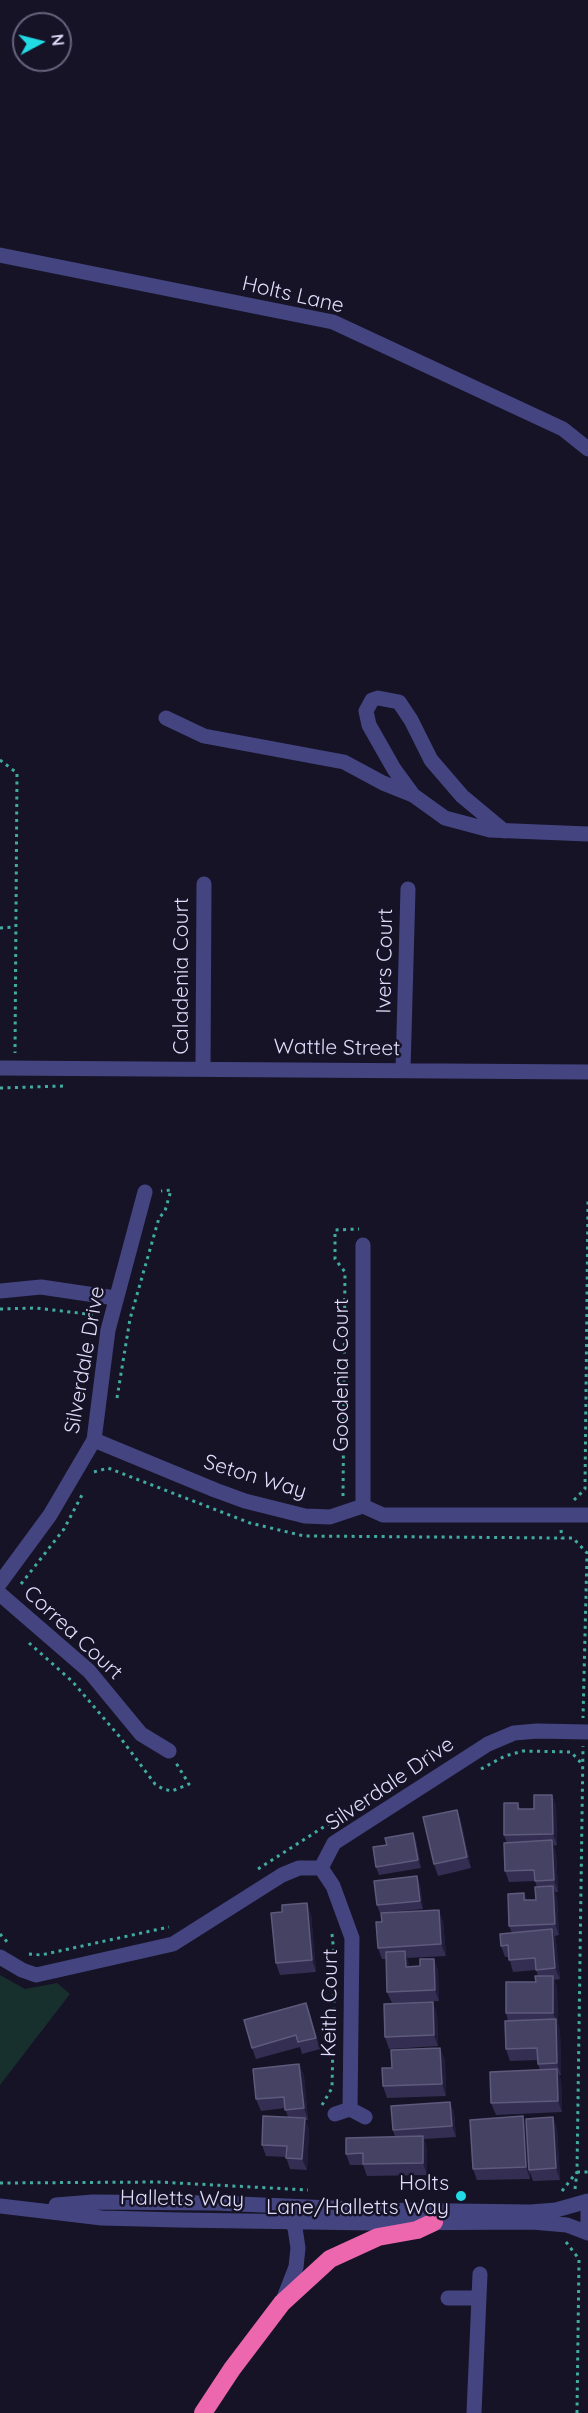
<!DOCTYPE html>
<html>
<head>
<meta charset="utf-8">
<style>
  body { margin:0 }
  #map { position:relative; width:588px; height:2413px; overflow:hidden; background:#161327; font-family:Quicksand,sans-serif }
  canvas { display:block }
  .north { position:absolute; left:12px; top:12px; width:60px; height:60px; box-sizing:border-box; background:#161327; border:2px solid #66647c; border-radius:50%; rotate:83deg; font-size:16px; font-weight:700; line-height:24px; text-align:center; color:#dfddfb }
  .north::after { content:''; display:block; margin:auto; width:21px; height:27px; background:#21dae3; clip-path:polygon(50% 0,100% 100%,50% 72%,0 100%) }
</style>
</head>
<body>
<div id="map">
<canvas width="588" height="2413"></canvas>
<div class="north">N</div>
</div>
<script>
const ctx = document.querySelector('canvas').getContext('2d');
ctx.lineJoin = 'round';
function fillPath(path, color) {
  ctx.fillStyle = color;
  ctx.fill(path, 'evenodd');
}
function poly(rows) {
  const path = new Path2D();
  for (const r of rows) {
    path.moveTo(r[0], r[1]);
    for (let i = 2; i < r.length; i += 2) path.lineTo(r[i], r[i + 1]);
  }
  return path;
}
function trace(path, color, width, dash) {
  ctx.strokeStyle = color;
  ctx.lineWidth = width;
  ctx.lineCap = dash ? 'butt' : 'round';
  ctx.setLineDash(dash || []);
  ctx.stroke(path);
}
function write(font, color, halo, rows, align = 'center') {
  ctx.font = font + ' Quicksand,sans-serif';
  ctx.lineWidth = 5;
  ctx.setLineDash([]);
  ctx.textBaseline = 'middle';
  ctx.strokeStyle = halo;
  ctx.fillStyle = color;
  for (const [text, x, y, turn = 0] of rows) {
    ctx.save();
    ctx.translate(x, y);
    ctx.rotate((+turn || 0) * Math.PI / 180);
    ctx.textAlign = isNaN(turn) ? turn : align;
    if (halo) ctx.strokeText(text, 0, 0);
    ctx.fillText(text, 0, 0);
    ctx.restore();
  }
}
const green = poly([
  [0,1975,25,1989,57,1983,70,1994,0,2085]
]);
const path = poly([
  [0,760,17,773,15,1053],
  [0,928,15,927],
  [0,1088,64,1086],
  [0,1309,36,1308,96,1315],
  [117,1398,130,1319,159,1218,165,1211,171,1190,161,1191],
  [94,1472,108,1468,250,1523,304,1536,562,1538],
  [343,1496,345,1272,335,1259,335,1230,359,1229],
  [574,1500,585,1489,588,1201],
  [561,1530,562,1538,573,1538,587,1553,583,1718],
  [21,1584,64,1529,83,1493],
  [29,1643,72,1681,119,1736,155,1784,163,1789,172,1791,189,1784,176,1763],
  [481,1769,505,1756,523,1751,571,1752,582,1764],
  [258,1869,347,1812,349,1815],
  [0,1934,8,1943],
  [332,1934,334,1954],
  [29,1954,41,1955,169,1927],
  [322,2105,332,2088,334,1994],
  [577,2172,588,2172],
  [0,2183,158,2182,308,2190],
  [575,2189,577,2172,583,1746],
  [562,2191,576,2173],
  [566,2242,579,2259,577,2413]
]);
const minor = poly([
  [0,255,333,322,563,429,588,449],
  [166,718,204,736,344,762,383,783,413,795,445,818,490,830,588,834],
  [413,795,394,769,369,725,366,711,372,700,378,698,399,702,411,720,431,760,462,796,504,831],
  [0,1068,588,1072],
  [203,1068,204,884],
  [403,1070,408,889],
  [0,1291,41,1287,115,1298],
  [94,1440,215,1490,245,1501,305,1516,330,1517,363,1506,383,1515,588,1515],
  [363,1506,363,1245],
  [0,1583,50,1515,94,1440,108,1330,145,1192],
  [0,1594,89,1671,141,1734,169,1751],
  [321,1868,334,1843,488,1744,514,1733,537,1731,588,1732],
  [321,1868,333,1886,352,1938,350,2109,365,2117],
  [0,1957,22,1970,36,1975,173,1944,282,1875,299,1868,321,1868],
  [335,2114,350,2109],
  [56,2205,93,2202,216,2203,378,2210,531,2212,556,2210,588,2201],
  [0,2206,102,2218,179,2220,372,2223,532,2222,567,2225,588,2233],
  [588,2208,588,2226],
  [448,2298,478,2298],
  [282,2303,296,2267,298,2248,295,2228,287,2215],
  [474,2413,480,2274]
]);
const highway = poly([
  [203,2413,232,2369,282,2303,330,2259,378,2237,417,2230,434,2222]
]);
const wall = poly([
  [552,1795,556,1806,557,1845,553,1846,556,1852,558,1892,555,1892,557,1898,559,1935,555,1936,556,1941,560,1979,554,1980,557,1987,558,2024,560,2031,561,2075,559,2075,561,2080,562,2112,496,2115,491,2103,540,2070,538,2064,538,2060,510,2061,506,2049,508,2021,506,2013,536,1982,538,1976,536,1970,513,1972,509,1957,505,1957,501,1946,512,1933,509,1926,524,1893,526,1900,536,1900,537,1887,535,1881,509,1882,505,1871,507,1843,504,1835,518,1803,520,1809,534,1809],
  [457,1810,461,1821,471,1868,438,1876,434,1864],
  [413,1833,416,1841,421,1868,379,1875,376,1867],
  [420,1884,423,1909,380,1913,377,1905],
  [311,1914,316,1972,280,1975,276,1963],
  [443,1921,446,1956,407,1958,409,1967,420,1966,434,1959,438,1970,439,2001,392,2003,387,1992,386,1959,382,1959,378,1948],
  [437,2013,438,2046,389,2049,385,2037],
  [310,2014,320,2049,302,2054,300,2047,256,2059,252,2048],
  [445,2059,446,2096,387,2098,383,2086,392,2068],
  [299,2064,304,2076,308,2120,305,2120,309,2129,307,2170,290,2169,286,2157,266,2156,262,2145,288,2117,285,2108,261,2111,256,2099],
  [450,2102,454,2113,456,2137,424,2139,427,2148,427,2175,367,2176,363,2165,350,2165,346,2154,395,2137,393,2130],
  [553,2117,557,2129,560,2180,533,2181,530,2172,530,2179,477,2180,473,2169,527,2127]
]);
const shadedWall = poly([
  [552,1795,556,1806,557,1845,553,1834],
  [457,1810,461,1821,471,1868,467,1857],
  [413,1833,416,1841,421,1868,418,1860],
  [552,1840,556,1852,558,1892,554,1880],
  [417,1876,420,1884,423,1909,420,1901],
  [553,1886,557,1898,559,1935,555,1924],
  [307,1903,311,1914,316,1972,312,1960],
  [439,1910,443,1921,446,1956,441,1944],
  [552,1929,556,1941,560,1979,555,1968],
  [405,1951,409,1963,410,1978,406,1967],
  [434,1959,438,1970,439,2001,435,1990],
  [553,1976,557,1987,558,2024,560,2031,561,2075,557,2063,556,2020,553,2013],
  [433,2002,437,2013,438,2046,434,2035],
  [306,2003,310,2014,320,2049,316,2038],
  [440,2048,445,2059,446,2096,442,2084],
  [299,2064,304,2076,308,2120,304,2108],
  [557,2069,561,2080,562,2112,558,2101],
  [450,2102,454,2113,456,2137,452,2126],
  [523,2116,527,2128,530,2179,526,2167],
  [553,2117,557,2129,560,2180,556,2168],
  [305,2118,309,2129,307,2170,302,2159],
  [423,2136,427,2148,427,2175,423,2163]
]);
const building = poly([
  [534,1795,552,1795,553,1834,504,1835,504,1803,518,1803,518,1809,534,1809,534,1795],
  [457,1810,467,1857,434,1864,423,1817,457,1810],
  [413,1833,418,1860,376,1867,373,1847,387,1845,385,1838,413,1833],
  [552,1840,554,1880,535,1881,534,1870,505,1871,504,1843,552,1840],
  [417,1876,420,1901,377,1905,374,1881,417,1876],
  [553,1886,555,1924,509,1926,508,1894,524,1893,524,1900,536,1900,535,1887,553,1886],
  [307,1903,312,1960,276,1963,271,1913,282,1912,282,1905,307,1903],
  [439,1910,441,1944,378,1948,376,1922,382,1922,381,1913,439,1910],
  [552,1929,555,1968,536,1970,535,1958,509,1960,508,1945,501,1946,500,1934,552,1929],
  [405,1951,406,1967,420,1966,420,1959,434,1959,435,1990,387,1992,386,1952,405,1951],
  [535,1976,553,1976,553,2013,506,2013,506,1982,536,1982,535,1976],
  [433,2002,434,2035,385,2037,384,2004,433,2002],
  [306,2003,316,2038,298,2042,296,2035,252,2048,244,2020,306,2003],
  [556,2019,557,2063,538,2064,537,2048,506,2049,505,2021,556,2019],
  [440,2048,442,2084,383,2086,382,2068,392,2068,391,2050,440,2048],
  [299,2064,304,2108,285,2110,284,2097,256,2099,253,2069,299,2064],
  [557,2069,558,2101,491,2103,490,2072,557,2069],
  [450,2102,452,2126,393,2130,391,2106,450,2102],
  [263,2116,305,2118,302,2159,286,2158,287,2146,262,2145,263,2116],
  [523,2116,526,2167,473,2169,470,2120,523,2116],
  [553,2117,556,2168,529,2170,526,2119,553,2117],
  [423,2136,423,2163,363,2164,363,2153,346,2154,346,2138,423,2136]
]);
const markers = [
  [461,2196,6,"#21dae3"]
];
const streetNames = [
  ["Holts Lane",293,295,13],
  ["Ivers Court",385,961,-89],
  ["Caladenia Court",182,976,-90],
  ["Wattle Street",337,1048,1],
  ["Silverdale Drive",85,1360,-80],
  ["Goodenia Court",342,1375,-90],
  ["Seton Way",255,1477,17],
  ["Correa Court",73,1633,43],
  ["Silverdale Drive",390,1784,-34],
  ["Keith Court",330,2003,-89],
  ["Halletts Way",182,2199,1]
];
const poiNames = [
  ["Holts",449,2184],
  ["Lane/Halletts Way",449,2208]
];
fillPath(green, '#17302e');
trace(path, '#40aca0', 3, [3, 4.5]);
trace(minor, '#444580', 15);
trace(highway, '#ec67ae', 18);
fillPath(wall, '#342f52');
fillPath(shadedWall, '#201c39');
fillPath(building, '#464264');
trace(building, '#5e5a7c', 1.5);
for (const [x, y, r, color] of markers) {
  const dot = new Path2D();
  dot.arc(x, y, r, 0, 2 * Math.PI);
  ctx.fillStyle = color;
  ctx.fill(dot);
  trace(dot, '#161327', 2);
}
write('21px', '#dfddfb', '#161327', streetNames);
write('21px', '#dfddfb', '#161327', poiNames, 'right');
</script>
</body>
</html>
